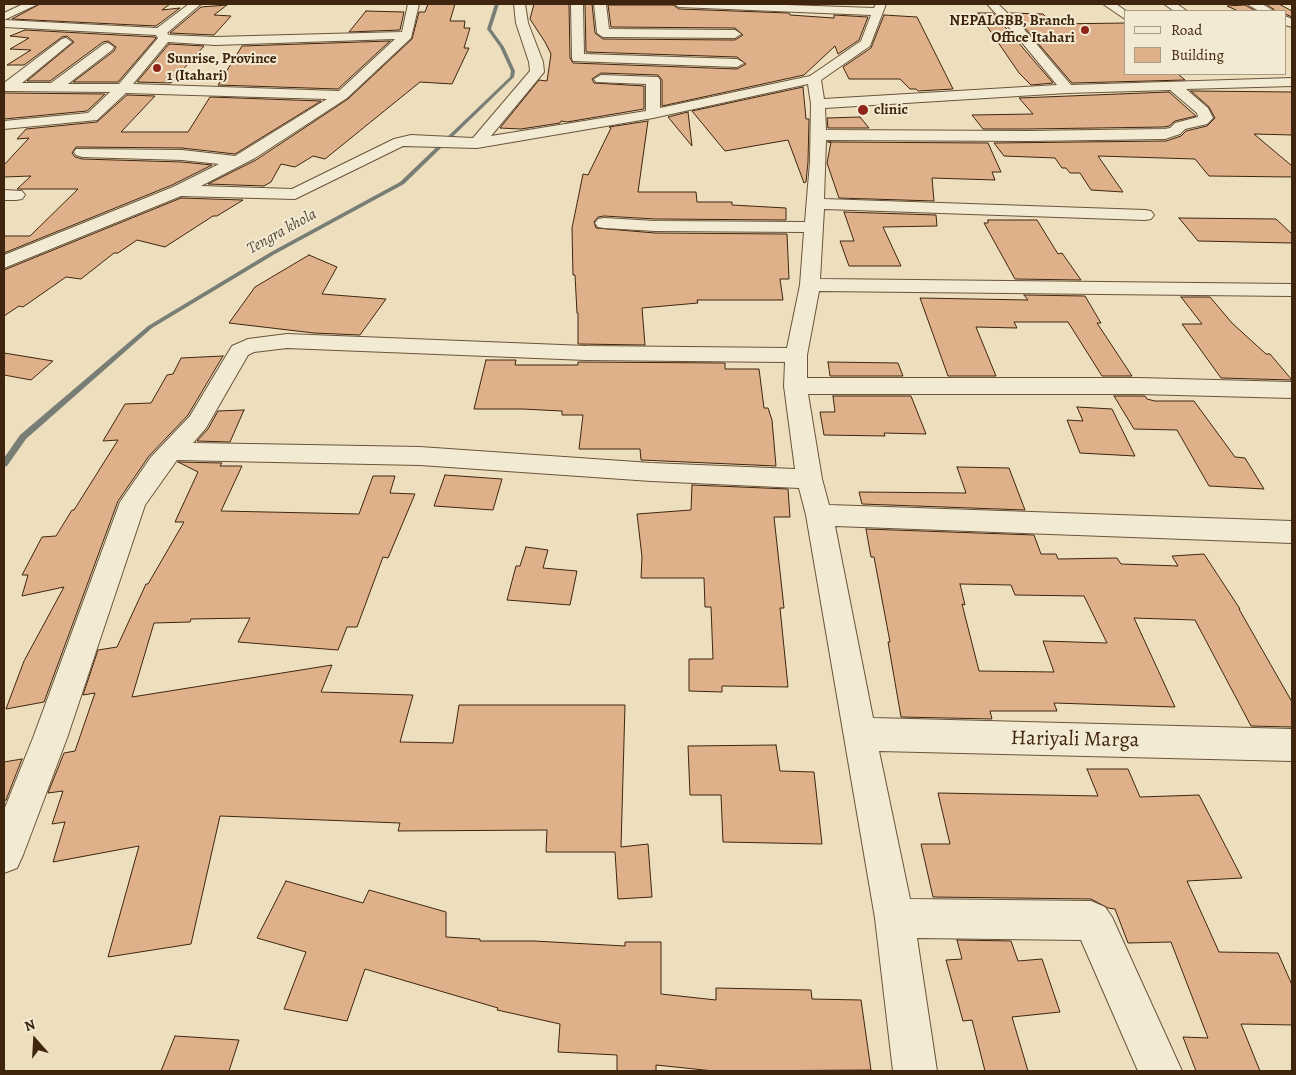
<!DOCTYPE html>
<html>
<head>
<meta charset="utf-8">
<style>
  body { margin:0 }
  #map { position:relative; width:1296px; height:1075px; overflow:hidden; background:#eddfbd; font-family:Alegreya,serif }
  canvas { display:block }
  .frame { position:absolute; inset:0; border:5px solid #3f250e; pointer-events:none }
  .legend { position:absolute; left:1124px; top:10px; width:162px; height:65px; box-sizing:border-box; background:#f3ead4; border:1px solid #ab9b85; margin:0; padding:6px 9px; list-style:none; font-size:15px; color:#3f250e }
  .legend li { display:flex; align-items:center; gap:10px; height:25px }
  .legend b { width:25px; border:1px solid #ab9b85 }
  .north { position:absolute; left:10px; top:1015px; width:50px; height:50px; -webkit-text-stroke:4px #f3ead4; paint-order:stroke; rotate:341deg; font-size:14px; font-weight:700; line-height:20px; text-align:center; color:#3f250e }
  .north::after { content:''; display:block; margin:auto; width:18px; height:22px; background:#3f250e; clip-path:polygon(50% 0,100% 100%,50% 72%,0 100%) }
</style>
</head>
<body>
<div id="map">
<canvas width="1296" height="1075"></canvas>
<div class="frame"></div>
<ul class="legend">
<li><b style="height:6px;background:#f3ead4"></b>Road</li>
<li><b style="height:14px;background:#dfb18b"></b>Building</li>
</ul>
<div class="north">N</div>
</div>
<script>
const ctx = document.querySelector('canvas').getContext('2d');
ctx.lineJoin = 'round';
function poly(rows) {
  const path = new Path2D();
  for (const r of rows) {
    path.moveTo(r[0], r[1]);
    for (let i = 2; i < r.length; i += 2) path.lineTo(r[i], r[i + 1]);
  }
  return path;
}
function fillPath(path, color) {
  ctx.fillStyle = color;
  ctx.fill(path, 'evenodd');
}
function trace(path, color, width, dash) {
  ctx.strokeStyle = color;
  ctx.lineWidth = width;
  ctx.lineCap = dash ? 'butt' : 'round';
  ctx.setLineDash(dash || []);
  ctx.stroke(path);
}
function write(font, color, halo, rows, align = 'center') {
  ctx.font = font + ' Alegreya,serif';
  ctx.lineWidth = 4;
  ctx.setLineDash([]);
  ctx.textBaseline = 'middle';
  ctx.strokeStyle = halo;
  ctx.fillStyle = color;
  for (const [text, x, y, turn = 0] of rows) {
    ctx.save();
    ctx.translate(x, y);
    ctx.rotate((+turn || 0) * Math.PI / 180);
    ctx.textAlign = isNaN(turn) ? turn : align;
    if (halo) ctx.strokeText(text, 0, 0);
    ctx.fillText(text, 0, 0);
    ctx.restore();
  }
}
const stream = poly([
  [495,4,499,4,491,29,504,47,515,71,514,77,404,184,275,254,152,328,26,439,7,466,4,467,4,458,20,435,148,326,271,252,400,182,510,77,511,71,500,47,487,29,495,4]
]);
const building = poly([
  [40,4,170,4,162,10,180,8,156,26,12,19,40,4],
  [428,4,455,4,450,21,465,21,464,28,470,28,464,48,469,48,452,84,420,82,325,159,313,156,295,167,281,164,271,182,264,186,208,184,256,160,348,99,412,39,419,12,425,12,428,4],
  [534,4,569,4,570,58,573,63,737,69,746,64,737,57,586,52,585,4,592,4,595,33,603,39,735,40,743,35,735,28,611,27,608,5,673,5,679,9,789,13,790,15,834,18,834,15,868,17,859,40,838,54,835,46,804,75,662,106,662,80,658,75,601,73,592,79,594,83,644,86,644,109,567,122,561,121,560,123,521,129,500,128,539,80,547,81,551,54,545,42,530,19,534,4],
  [1266,4,1279,4,1292,11,1292,17,1285,14,1285,11,1276,11,1266,4],
  [227,5,214,15,231,16,214,35,170,33,201,7,227,5],
  [1245,5,1256,11,1238,11,1227,6,1245,5],
  [366,11,404,12,400,30,349,32,366,11],
  [978,13,993,13,1053,83,1031,85,1019,73,978,13],
  [1011,13,1043,14,1053,24,1125,23,1125,74,1178,74,1185,80,1072,83,1024,27,1011,13],
  [884,15,917,17,953,89,918,91,916,89,910,89,900,79,849,79,843,67,871,48,884,15],
  [25,30,155,37,156,38,118,82,73,82,114,51,116,47,108,41,103,42,50,81,27,81,74,42,67,36,62,37,24,65,7,65,31,50,10,49,29,38,10,36,25,30],
  [390,41,338,89,218,85,242,46,390,41],
  [169,44,204,46,171,83,137,82,169,44],
  [803,87,806,119,809,119,808,162,806,182,804,183,788,140,725,151,692,111,803,87],
  [1191,91,1292,92,1292,135,1254,134,1292,166,1292,177,1209,176,1195,159,1098,156,1123,192,1091,190,1080,173,1070,173,1066,168,1062,168,1055,158,1004,156,994,143,1166,141,1181,136,1186,131,1207,126,1215,118,1209,107,1191,91],
  [1169,92,1196,116,1175,121,1169,126,1164,127,1027,129,983,129,972,115,1033,114,1019,98,1169,92],
  [4,93,105,94,87,111,4,119,4,93],
  [127,95,155,96,121,132,188,132,210,97,321,101,235,154,182,148,76,147,72,153,75,157,82,159,182,162,212,165,172,185,4,253,4,236,30,236,78,189,17,189,31,176,4,177,4,165,29,138,17,139,26,129,97,122,127,95],
  [688,112,692,146,668,117,688,112],
  [860,117,869,128,828,128,827,118,860,117],
  [648,121,638,192,696,192,697,202,732,202,732,205,786,208,786,220,655,219,604,216,598,217,594,222,596,228,655,233,787,234,789,279,780,279,783,300,697,300,698,303,642,308,645,345,578,344,578,313,577,313,575,275,573,275,572,228,583,174,588,175,611,128,609,127,648,121],
  [828,142,988,143,1001,172,992,172,995,180,932,178,934,201,839,198,827,163,831,142,828,142],
  [181,198,243,200,217,216,213,216,165,247,137,240,118,253,114,253,81,279,66,277,23,307,19,306,4,316,4,270,181,198],
  [844,212,936,215,937,226,883,227,901,266,849,266,840,241,854,241,844,212],
  [1179,218,1276,219,1292,234,1292,243,1198,241,1179,218],
  [988,220,1037,220,1058,254,1062,253,1081,280,1015,279,984,223,988,223,988,220],
  [309,255,337,267,322,294,386,299,360,335,314,333,229,323,255,287,309,255],
  [1024,295,1085,296,1101,323,1097,323,1132,376,1102,376,1068,322,1014,322,1017,328,976,327,996,376,948,376,920,298,1028,300,1024,295],
  [1181,297,1210,297,1232,323,1266,354,1270,354,1292,380,1221,378,1182,324,1202,324,1181,297],
  [4,353,53,361,31,380,4,375,4,353],
  [223,356,188,415,149,456,118,501,44,702,6,709,24,661,64,587,22,596,28,575,22,575,42,537,56,536,72,510,74,510,118,440,103,441,125,404,151,403,167,375,173,374,181,358,223,356],
  [486,360,516,360,515,365,578,365,578,362,725,363,725,369,759,369,764,408,768,408,772,420,776,466,641,460,640,449,579,449,583,415,562,415,562,411,522,409,474,409,486,360],
  [828,362,898,363,903,376,830,376,828,362],
  [833,396,911,396,926,434,884,433,885,436,824,435,820,412,835,412,833,396],
  [1114,396,1145,396,1147,399,1155,401,1194,401,1235,457,1245,458,1264,489,1209,486,1177,430,1134,429,1114,396],
  [1077,407,1112,409,1135,456,1080,453,1067,420,1083,421,1077,407],
  [244,410,230,442,197,441,208,429,218,411,244,410],
  [178,462,222,463,220,466,242,466,221,511,359,514,373,476,395,476,390,493,415,494,388,558,383,557,357,627,347,627,338,650,238,642,250,618,191,619,190,622,154,623,132,697,332,665,321,692,413,695,400,742,453,743,459,705,625,705,621,847,648,844,652,897,618,899,615,852,546,852,547,830,398,831,400,823,220,816,191,944,108,957,139,846,53,862,65,822,52,824,63,791,48,793,64,753,75,751,95,693,83,695,98,650,117,647,146,584,148,584,184,522,175,522,198,472,178,462],
  [957,467,1009,468,1025,510,862,504,859,492,966,493,957,467],
  [445,475,502,479,493,510,434,506,445,475],
  [692,485,788,489,790,517,774,517,784,608,780,608,788,687,722,686,722,692,689,691,689,659,713,659,711,607,705,607,704,578,641,578,642,557,637,514,691,510,692,485],
  [866,529,1034,535,1041,554,1056,554,1058,559,1117,558,1121,564,1178,566,1172,556,1204,554,1240,609,1239,609,1292,702,1292,727,1251,726,1195,620,1134,618,1175,707,1054,703,1057,711,990,711,992,719,901,717,888,642,890,642,874,557,871,557,866,529],
  [960,584,1011,585,1015,595,1084,596,1107,643,1043,641,1054,672,979,671,962,604,965,605,960,584],
  [526,547,548,550,543,568,577,571,570,605,507,600,516,566,520,566,526,547],
  [776,745,780,771,814,772,822,844,723,842,721,795,690,795,688,746,776,745],
  [22,759,6,800,4,801,4,762,22,759],
  [1087,769,1128,769,1140,797,1199,795,1242,878,1187,881,1219,952,1278,953,1292,985,1292,1025,1241,1024,1260,1071,1196,1071,1183,1037,1208,1038,1171,942,1128,943,1115,909,1108,908,1091,899,933,897,921,844,950,844,938,793,1098,796,1087,769],
  [286,881,363,903,369,890,446,912,446,937,480,939,480,941,534,941,625,946,625,942,661,942,661,994,716,1000,716,988,811,990,812,999,861,1000,871,1070,714,1071,656,1065,656,1071,617,1071,617,1055,558,1052,560,1024,497,1010,498,1008,365,969,347,1021,284,1009,306,952,257,938,286,881],
  [957,940,1011,941,1018,961,1042,959,1060,1012,1012,1017,1028,1071,985,1071,972,1020,963,1021,946,960,962,959,957,940],
  [175,1036,239,1040,229,1071,161,1071,175,1036]
]);
const minor = poly([
  [23,4,38,4,4,20,157,28,189,4,201,4,167,33,169,35,215,37,402,32,408,4,419,4,411,38,347,98,255,158,201,186,292,189,394,139,411,135,473,138,530,71,529,62,516,23,514,4,525,4,528,23,543,62,544,72,491,136,646,111,646,84,596,82,594,79,601,75,658,77,660,80,660,108,810,76,861,41,871,15,679,7,674,4,757,4,874,8,876,4,886,4,870,46,821,80,824,99,1057,85,1015,34,987,4,998,4,1023,28,1071,85,1292,78,1292,86,1186,89,1208,108,1213,118,1207,124,1185,129,1180,134,1165,139,1027,141,826,140,824,199,1145,210,1151,211,1154,215,1151,219,1145,220,824,209,820,279,1292,284,1292,296,819,291,807,355,807,378,1138,378,1292,382,1292,398,1138,394,808,394,822,479,829,505,1292,521,1292,543,835,526,873,718,1292,729,1292,761,879,751,910,899,1091,901,1105,907,1112,917,1182,1071,1138,1071,1081,940,917,938,937,1071,893,1071,875,918,806,515,799,488,651,481,420,465,177,460,145,505,67,738,23,855,17,868,4,873,4,810,33,738,120,502,151,457,190,416,232,346,248,339,287,334,586,346,787,348,800,285,804,232,655,231,604,228,598,227,595,223,598,219,604,218,655,221,805,222,810,162,811,104,808,84,653,118,477,148,403,146,295,199,181,196,4,268,4,255,173,187,219,164,182,160,82,157,76,155,74,152,76,149,182,150,235,156,327,99,126,93,97,120,4,129,4,121,88,113,110,92,4,91,4,83,62,39,66,38,72,42,22,83,51,83,104,44,108,43,114,47,112,50,68,84,119,84,158,38,156,35,4,27,4,13,23,4],
  [395,39,339,91,133,84,168,42,215,45,395,39],
  [1170,90,1197,113,1198,117,1175,123,1170,128,1164,129,1027,131,826,130,825,108,1067,93,1170,90],
  [287,348,586,360,785,362,784,386,795,469,651,463,420,447,193,443,206,428,248,355,254,352,287,348],
  [571,4,583,4,584,54,737,59,744,63,737,67,573,61,572,58,571,4],
  [594,4,606,4,609,29,735,30,741,34,735,38,603,37,597,33,594,4],
  [1103,4,1116,4,1126,11,1125,19,1103,4],
  [1164,4,1177,4,1187,11,1174,11,1164,4],
  [1247,4,1262,4,1274,11,1259,11,1247,4],
  [1285,16,1292,19,1292,27,1285,25,1285,16],
  [4,190,22,191,25,195,22,199,16,200,4,200,4,190]
]);
const markers = [
  [1085,30,5,"#8f2418"],
  [157,68,5,"#8f2418"],
  [863,110,6,"#8f2418"]
];
const farPoinames = [
  ["NEPALGBB, Branch",1075,21,"right"],
  ["Office Itahari",1075,38,"right"],
  ["Sunrise, Province",167,59],
  ["1 (Itahari)",167,76],
  ["clinic",874,110]
];
const farWaternames = [
  ["Tengra khola",282,232,-29]
];
const nearStreetnames = [
  ["Hariyali Marga",1075,740,1]
];
fillPath(stream, '#787e76');
fillPath(building, '#dfb18b');
trace(building, '#3f250e', 1);
trace(minor, '#6a543a', 2);
fillPath(minor, '#f3ead4');
for (const [x, y, r, color] of markers) {
  const dot = new Path2D();
  dot.arc(x, y, r, 0, 2 * Math.PI);
  ctx.fillStyle = color;
  ctx.fill(dot);
  trace(dot, '#f3ead4', 2);
}
write('bold 15px', '#3f250e', '#f3ead4', farPoinames, 'left');
write('italic 16px', '#574a3a', '#f3ead4', farWaternames);
write('21px', '#3f250e', '#f3ead4', nearStreetnames);
</script>
</body>
</html>
